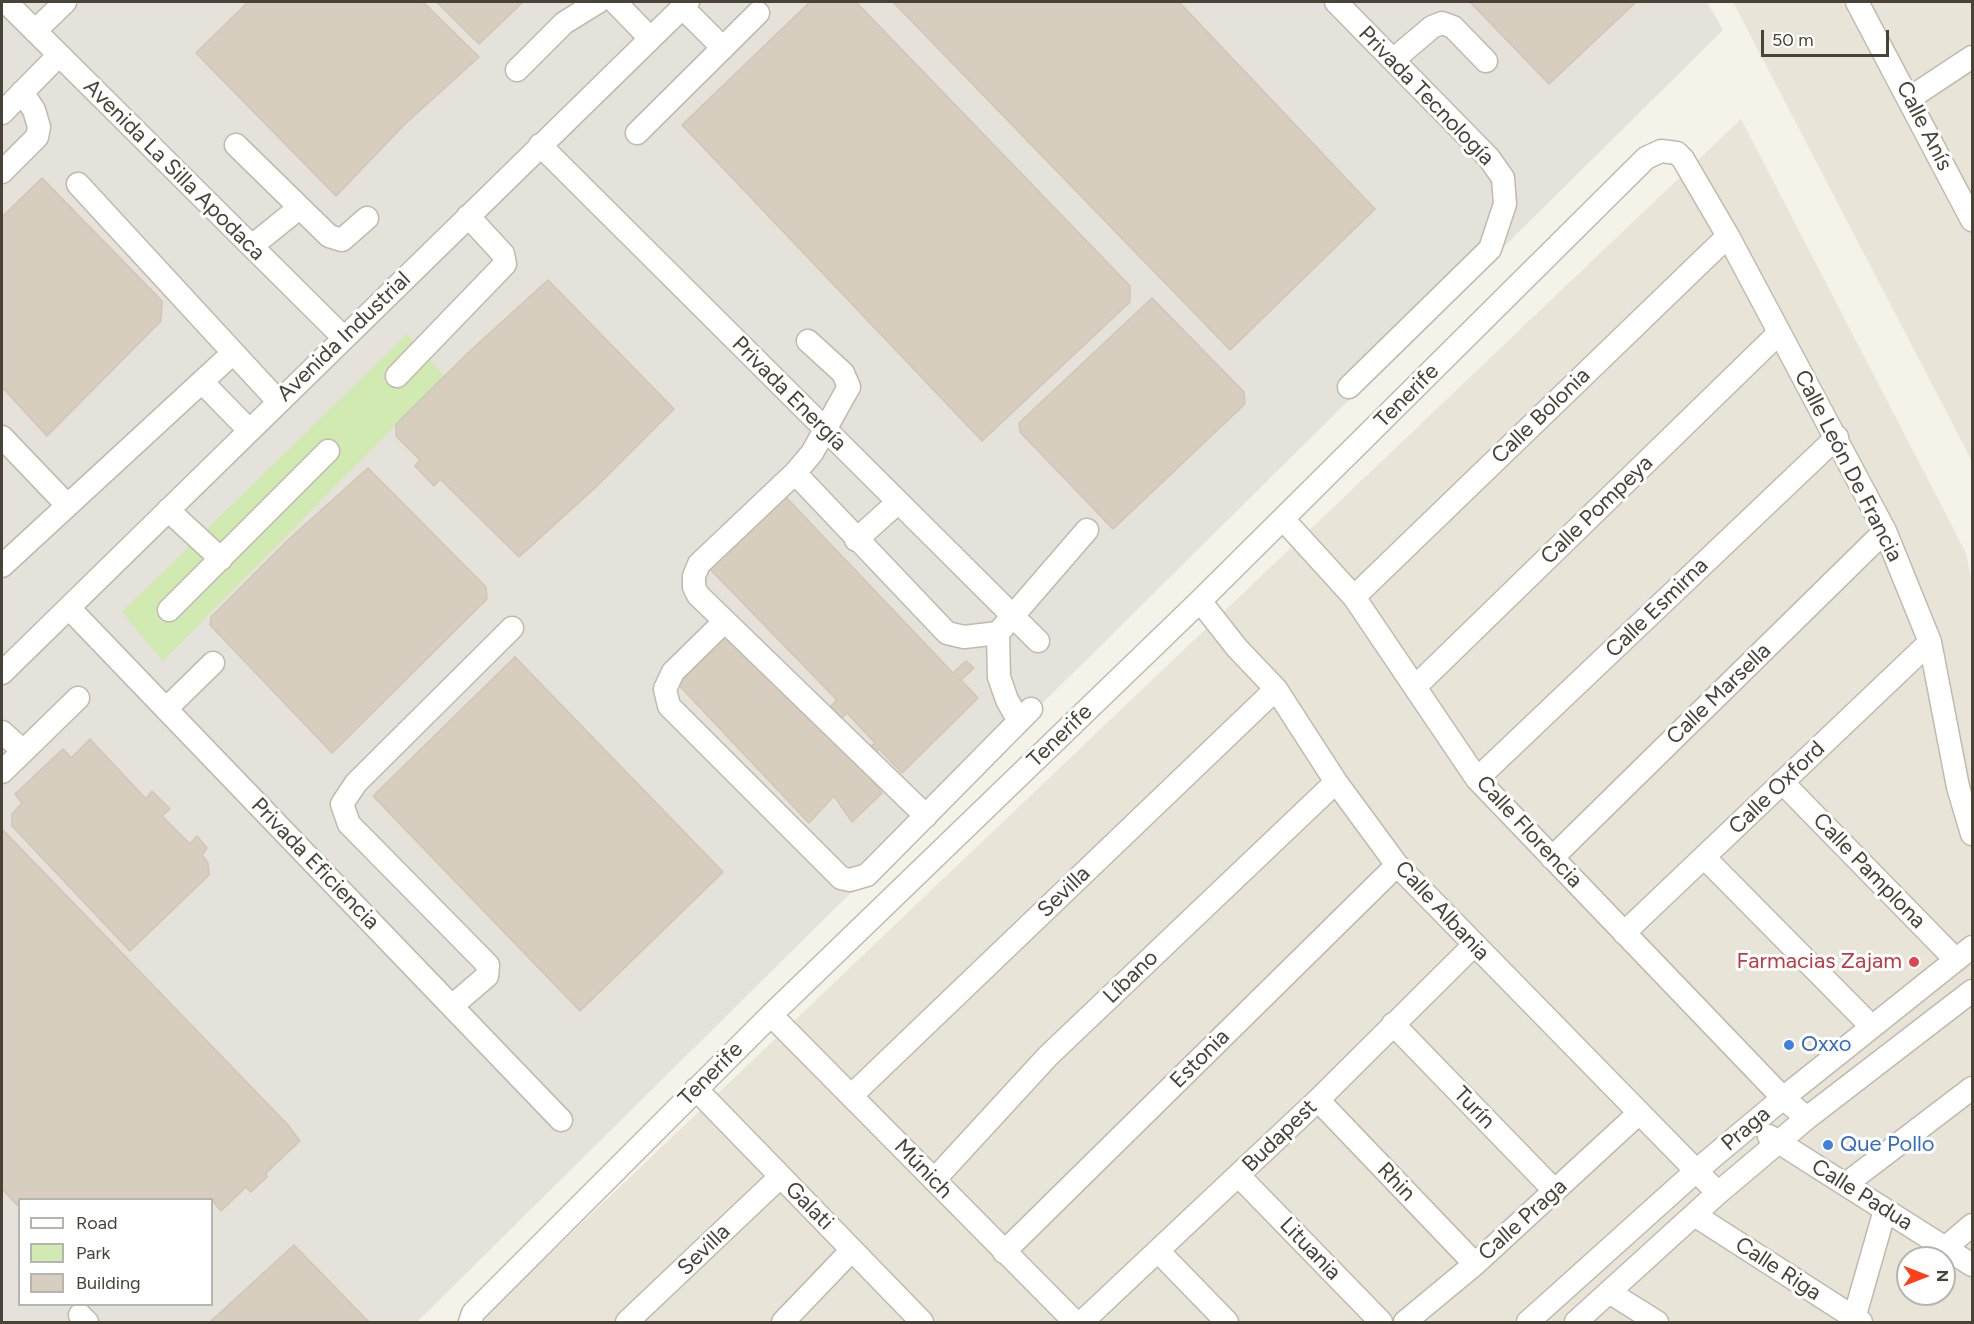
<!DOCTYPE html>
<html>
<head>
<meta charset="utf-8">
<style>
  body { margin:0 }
  #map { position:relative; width:1974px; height:1324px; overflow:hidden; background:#f5f2ea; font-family:Figtree,sans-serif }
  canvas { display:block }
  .frame { position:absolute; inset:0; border:3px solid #494337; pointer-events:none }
  .legend { position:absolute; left:18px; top:1198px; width:195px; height:108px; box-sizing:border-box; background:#fff; border:2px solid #b6b4af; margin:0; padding:8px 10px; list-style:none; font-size:18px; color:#494337 }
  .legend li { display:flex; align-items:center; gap:12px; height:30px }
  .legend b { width:30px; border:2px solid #b6b4af }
  .north { position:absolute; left:1896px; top:1246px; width:60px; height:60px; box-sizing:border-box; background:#fff; border:2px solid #b6b4af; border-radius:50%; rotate:90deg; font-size:16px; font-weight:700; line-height:24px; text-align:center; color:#494337 }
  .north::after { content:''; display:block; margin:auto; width:21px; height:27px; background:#fe3f18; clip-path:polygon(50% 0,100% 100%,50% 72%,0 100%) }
  .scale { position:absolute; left:1761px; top:30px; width:128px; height:27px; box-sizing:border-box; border:3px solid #494337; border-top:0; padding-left:8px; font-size:18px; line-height:21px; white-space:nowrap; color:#494337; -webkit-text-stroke:4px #fff; paint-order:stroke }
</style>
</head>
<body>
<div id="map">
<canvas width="1974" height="1324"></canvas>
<div class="frame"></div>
<ul class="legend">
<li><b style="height:8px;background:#fff"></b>Road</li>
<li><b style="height:16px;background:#d0eab2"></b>Park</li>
<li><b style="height:16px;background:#d7cebf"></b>Building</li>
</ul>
<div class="north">N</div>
<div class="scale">50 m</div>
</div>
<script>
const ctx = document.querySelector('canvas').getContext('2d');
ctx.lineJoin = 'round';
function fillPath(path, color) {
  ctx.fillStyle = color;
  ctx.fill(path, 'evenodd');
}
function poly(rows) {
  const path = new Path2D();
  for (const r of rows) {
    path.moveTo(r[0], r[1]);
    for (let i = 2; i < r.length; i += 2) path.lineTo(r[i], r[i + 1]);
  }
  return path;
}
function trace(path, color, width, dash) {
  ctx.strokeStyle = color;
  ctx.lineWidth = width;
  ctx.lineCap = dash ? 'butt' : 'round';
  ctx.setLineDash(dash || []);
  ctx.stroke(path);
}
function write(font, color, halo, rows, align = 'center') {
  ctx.font = font + ' Figtree,sans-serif';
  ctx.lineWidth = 6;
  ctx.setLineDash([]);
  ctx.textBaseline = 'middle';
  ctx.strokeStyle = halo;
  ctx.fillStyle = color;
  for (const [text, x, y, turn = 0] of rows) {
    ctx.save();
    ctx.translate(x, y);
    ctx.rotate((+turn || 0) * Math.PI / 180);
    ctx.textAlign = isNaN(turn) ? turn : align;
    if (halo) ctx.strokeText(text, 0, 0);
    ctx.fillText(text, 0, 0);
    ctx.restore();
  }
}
const residential = poly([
  [1733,2,1972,2,1972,461],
  [1741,119,1966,553,1972,584,1972,1322,478,1322],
  [1908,1258,1944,1258,1944,1294,1908,1294]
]);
const industrial = poly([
  [2,2,1707,2,1723,30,417,1322,2,1322],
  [20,1200,212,1200,212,1304,20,1304]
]);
const green = poly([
  [407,334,444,376,163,661,122,612]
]);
const building = poly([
  [248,2,423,2,479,57,404,125,336,196,196,53,248,2],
  [437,2,523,2,479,44,437,2],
  [810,2,856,2,1130,286,1130,302,982,441,682,125,810,2],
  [893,2,1179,2,1375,209,1230,350,893,2],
  [1470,2,1636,2,1549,84,1470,2],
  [42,178,162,301,161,321,47,436,2,387,2,217,42,178],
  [548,280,674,409,597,486,519,557,440,479,434,486,415,466,420,460,396,436,396,424,471,350,548,280],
  [1152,298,1244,392,1245,404,1113,529,1020,432,1019,423,1152,298],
  [368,468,486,587,487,599,332,753,210,625,211,617,288,540,368,468],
  [781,492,953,673,966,661,974,668,961,680,978,698,902,773,879,749,864,766,864,771,882,793,852,822,834,796,809,823,673,679,728,625,818,719,837,700,706,565,781,492],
  [847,713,875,743,857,759,829,731,847,713],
  [515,657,723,872,580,1011,373,796,515,657],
  [90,739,146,799,152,791,170,809,162,816,190,844,197,836,207,848,202,855,208,863,209,875,130,951,12,826,12,814,22,803,15,794,63,749,71,758,90,739],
  [2,829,288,1125,300,1141,266,1173,267,1177,251,1192,246,1187,221,1211,212,1200,20,1200,20,1208,2,1189,2,829],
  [294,1245,369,1322,210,1322,294,1245]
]);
const minor = poly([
  [6,2,343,337],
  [615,2,650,38],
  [1336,2,1489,158,1503,178,1505,204,1490,249,1349,387],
  [1857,2,1972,220],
  [682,7,723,48],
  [35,31,65,2],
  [1393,60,1432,27,1442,23,1453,27,1486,61],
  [517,70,564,23,598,2],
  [1910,98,1972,57],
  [2,113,59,55],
  [637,133,758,13],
  [236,145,329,236,342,240,367,218],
  [540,145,1038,641],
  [2,172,37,137,39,127,34,110,22,92],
  [78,184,278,401],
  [252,246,299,208],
  [808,341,843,373,849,387,846,392,812,453,795,473,699,564,694,576,694,587,698,595,926,816],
  [397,376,505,264,503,254,468,216],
  [202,382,249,430],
  [2,437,67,505],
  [795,473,947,633,964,637,998,633,1087,530],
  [168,510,221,559],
  [1283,519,1354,597,1477,779,1783,1098,1807,1118],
  [856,540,897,503],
  [2,566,233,353],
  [1354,597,1728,236],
  [1200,601,1237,648,1276,689,1336,782,1397,865,1718,1193],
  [69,608,561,1120],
  [169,610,328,451],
  [725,621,673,672,665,689,669,706,841,878,850,880,867,875,1031,709],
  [998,633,999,677,1007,700,1019,721],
  [2,673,688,2],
  [1416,686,1779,333],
  [166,709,213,663],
  [2,732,23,751],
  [2,772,78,698],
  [1477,779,1837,437],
  [1782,782,1956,960],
  [1552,858,1885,531],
  [1705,858,1871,1026],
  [1624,933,1930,642],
  [452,1006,487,976,488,965,349,824,342,804,356,783,512,628],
  [771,1015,1075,1322],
  [1393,1024,1555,1191],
  [696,1089,922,1322],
  [851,1096,1276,689],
  [1318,1100,1475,1264],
  [1769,1136,1972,1265],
  [1239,1176,1381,1322],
  [934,1180,1048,1056,1336,782],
  [1846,1184,1972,1088],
  [1696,1216,1861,1322],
  [1945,1248,1972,1225],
  [1004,1252,1397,865],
  [1159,1252,1227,1322],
  [1609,1292,1657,1322],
  [80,1315,87,1322],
  [470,1322,473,1313,771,1015,1200,601,1646,158,1661,151,1677,153,1683,159,1728,236,1885,531,1930,642,1958,787,1972,834],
  [627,1322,780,1177],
  [783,1322,852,1250],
  [1082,1322,1318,1100,1474,945],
  [1405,1322,1475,1264,1638,1114],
  [1528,1322,1696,1171,1783,1098,1972,947],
  [1576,1322,1718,1193,1807,1118,1972,991],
  [1853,1322,1885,1210]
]);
const markers = [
  [1914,962,6,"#e0444e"],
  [1789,1045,6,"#3f7fe0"],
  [1828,1145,6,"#3f7fe0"]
];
const streetNames = [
  ["Privada Tecnología",1426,96,46],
  ["Calle Anís",1924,126,63],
  ["Avenida La Silla Apodaca",174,170,45],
  ["Avenida Industrial",344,337,-44],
  ["Privada Energía",789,394,45],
  ["Tenerife",1407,396,-45],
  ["Calle Bolonia",1541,416,-44],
  ["Calle León De Francia",1848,466,63],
  ["Calle Pompeya",1597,510,-44],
  ["Calle Esmirna",1657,608,-44],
  ["Calle Marsella",1719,694,-44],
  ["Tenerife",1060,736,-44],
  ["Calle Oxford",1777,788,-44],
  ["Calle Florencia",1529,832,47],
  ["Privada Eficiencia",315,864,46],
  ["Calle Pamplona",1869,871,46],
  ["Sevilla",1064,892,-44],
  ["Calle Albania",1442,911,47],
  ["Líbano",1131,977,-44],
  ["Estonia",1200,1059,-45],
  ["Tenerife",711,1074,-45],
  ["Turín",1474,1108,46],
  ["Praga",1746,1129,-40],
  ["Budapest",1280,1136,-44],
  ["Múnich",923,1169,46],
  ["Rhin",1396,1182,46],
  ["Calle Padua",1862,1195,32],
  ["Galati",809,1206,45],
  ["Calle Praga",1523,1220,-42],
  ["Lituania",1310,1249,46],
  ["Sevilla",704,1250,-44],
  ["Calle Riga",1778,1269,33]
];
const healthNames = [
  ["Farmacias Zajam",1902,962]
];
const shopNames = [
  ["Oxxo",1801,1045],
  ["Que Pollo",1840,1145]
];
fillPath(residential, '#e9e4d8');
fillPath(industrial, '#e5e1db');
fillPath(green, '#d0eab2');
fillPath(building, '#d7cebf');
trace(building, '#d2c6b2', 1.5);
trace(minor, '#c1baac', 25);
trace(minor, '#fff', 22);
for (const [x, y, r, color] of markers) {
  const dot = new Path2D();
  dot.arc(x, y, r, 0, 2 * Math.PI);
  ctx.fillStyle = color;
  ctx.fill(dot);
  trace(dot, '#fff', 2);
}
write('22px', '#494337', '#fff', streetNames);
write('22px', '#be3a42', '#fff', healthNames, 'right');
write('22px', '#366cbe', '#fff', shopNames, 'left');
</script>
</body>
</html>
